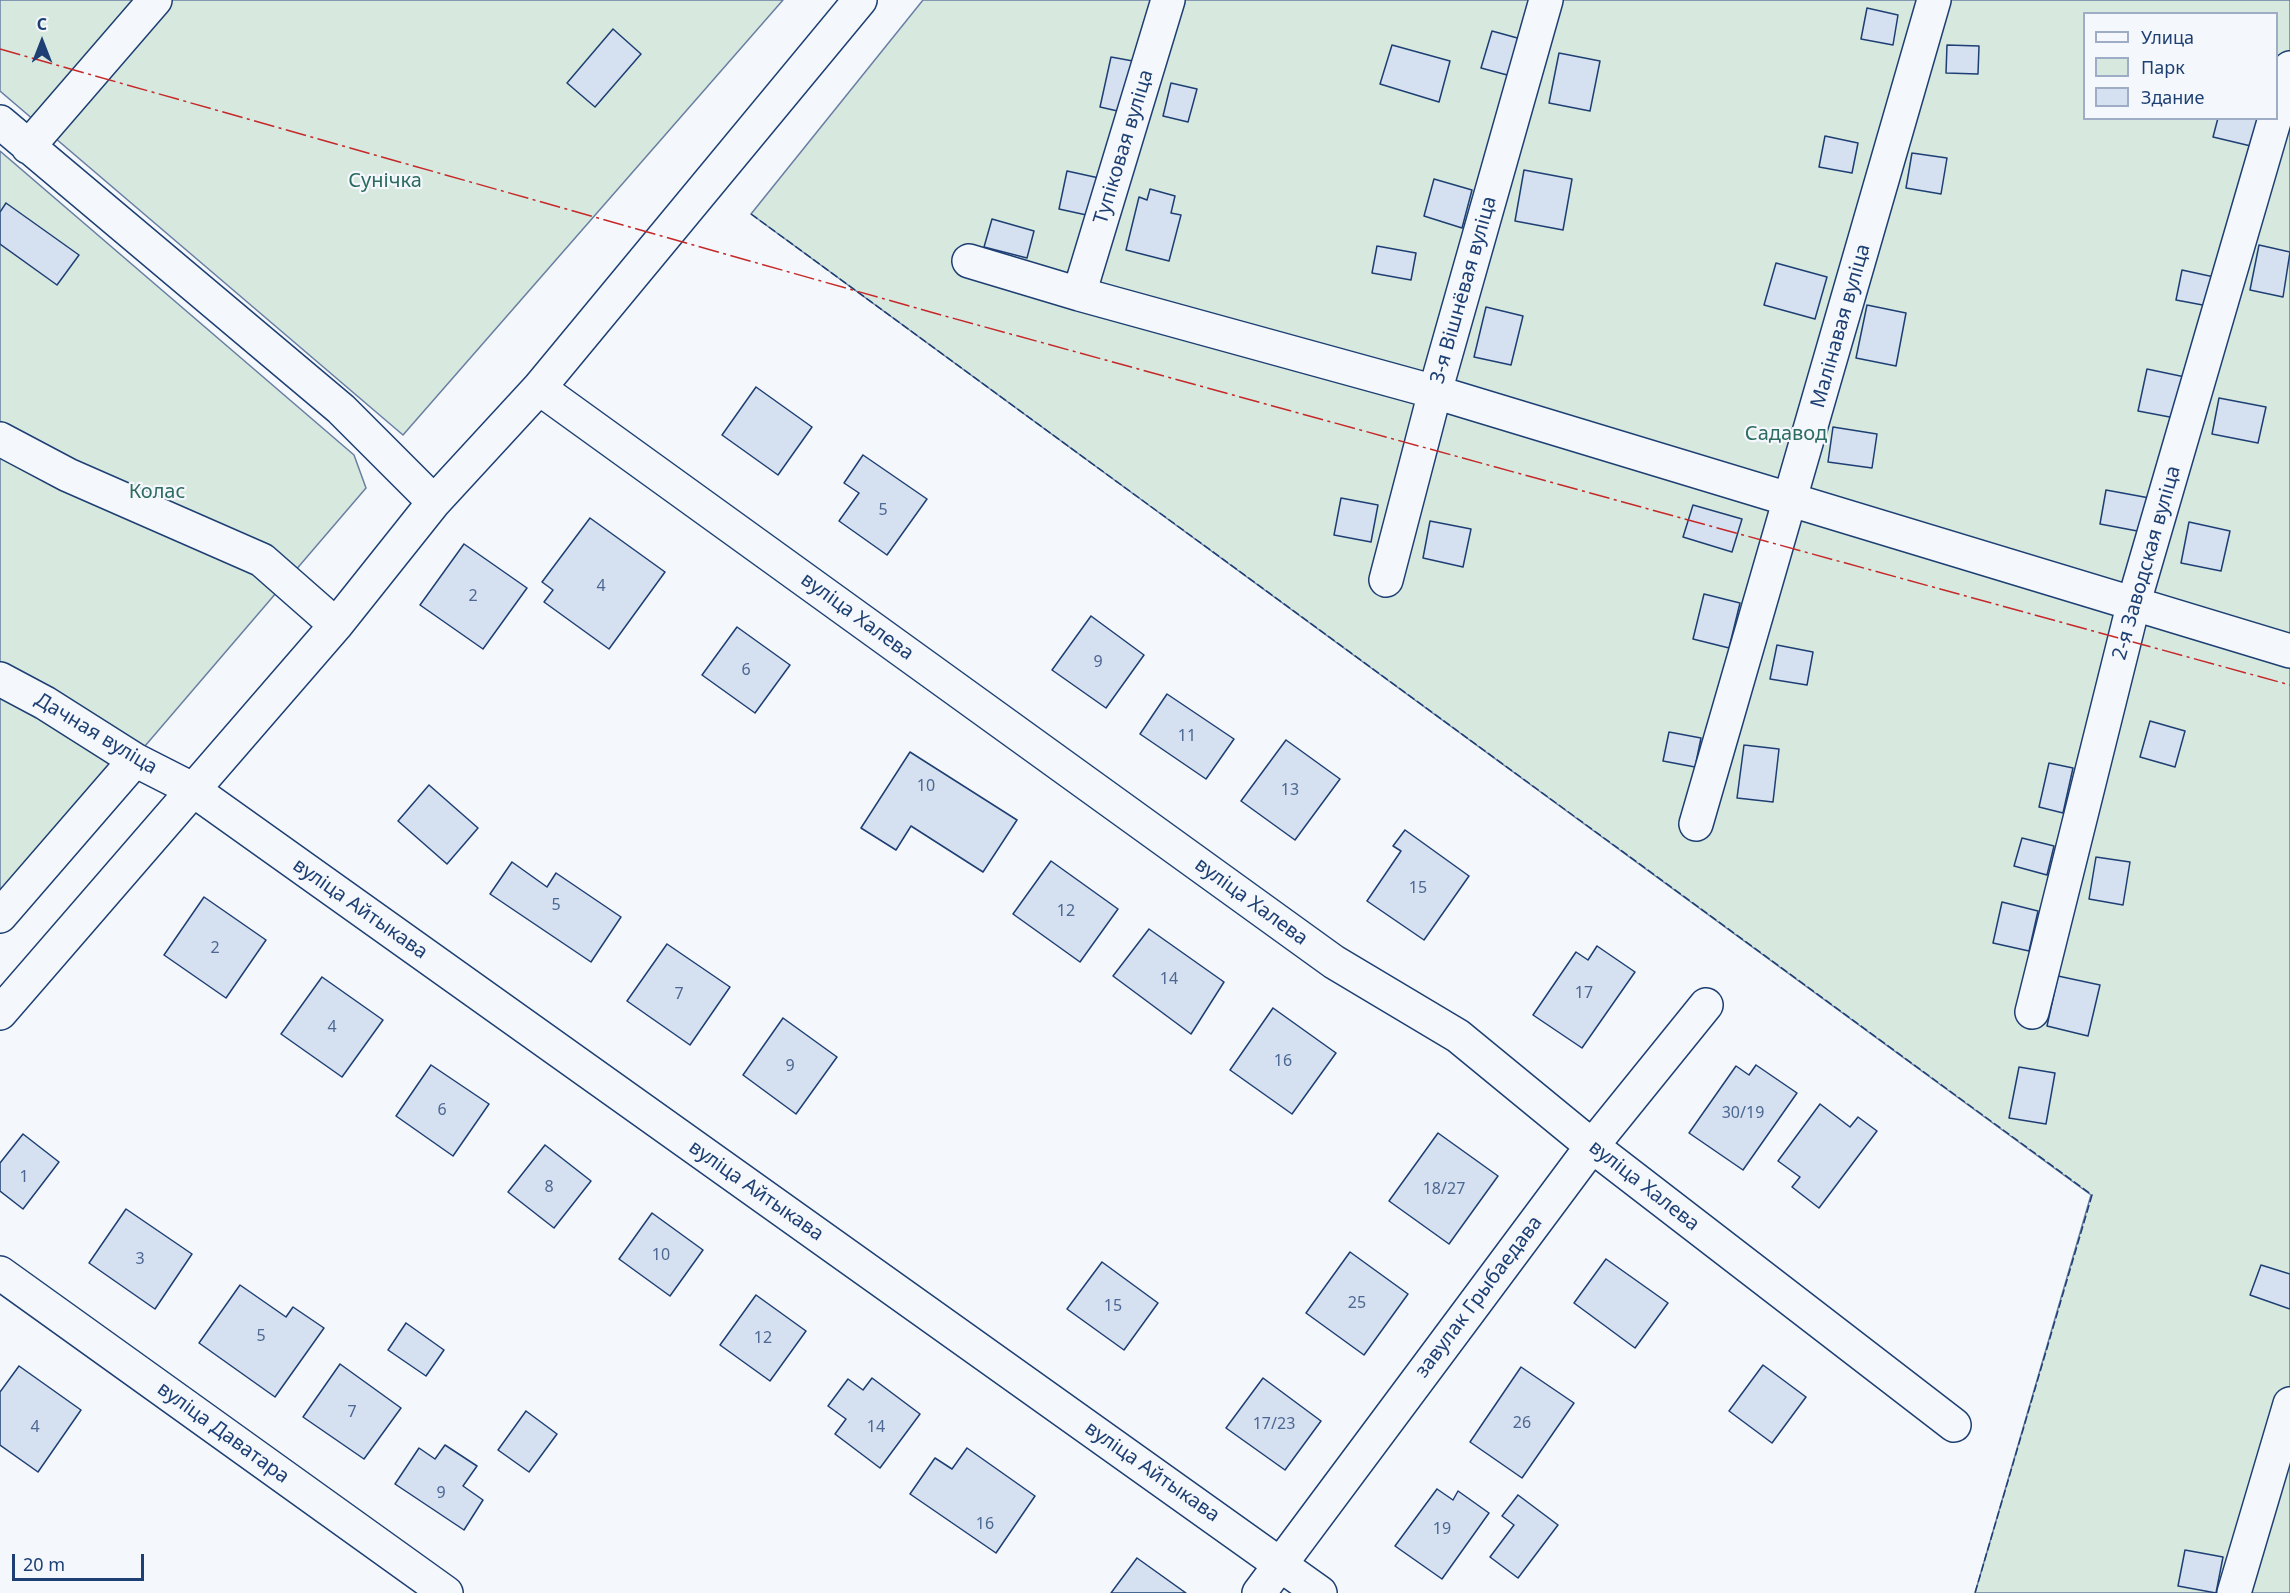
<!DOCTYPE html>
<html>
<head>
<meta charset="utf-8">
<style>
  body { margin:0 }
  #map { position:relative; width:2290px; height:1593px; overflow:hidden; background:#f4f7fb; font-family:"Noto Sans",sans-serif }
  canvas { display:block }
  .legend { position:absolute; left:2083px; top:12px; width:195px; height:108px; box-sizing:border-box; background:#f4f7fb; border:2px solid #9eadc5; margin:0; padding:8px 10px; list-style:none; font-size:18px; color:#1d3f73 }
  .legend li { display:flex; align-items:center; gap:12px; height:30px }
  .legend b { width:30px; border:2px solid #9eadc5 }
  .north { position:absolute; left:12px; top:12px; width:60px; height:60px; -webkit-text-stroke:4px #f4f7fb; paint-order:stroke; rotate:0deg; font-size:16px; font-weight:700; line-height:24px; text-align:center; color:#1d3f73 }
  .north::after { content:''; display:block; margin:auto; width:21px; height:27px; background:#1d3f73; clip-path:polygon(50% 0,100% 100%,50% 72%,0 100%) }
  .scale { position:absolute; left:12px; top:1554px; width:132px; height:27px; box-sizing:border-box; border:3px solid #1d3f73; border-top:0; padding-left:8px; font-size:18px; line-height:21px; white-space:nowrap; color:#1d3f73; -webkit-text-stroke:4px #f4f7fb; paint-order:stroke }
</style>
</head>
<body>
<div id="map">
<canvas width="2290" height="1593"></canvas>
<ul class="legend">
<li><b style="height:8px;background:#f4f7fb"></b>Улица</li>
<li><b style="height:16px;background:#d7e8df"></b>Парк</li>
<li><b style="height:16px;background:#d5e0f0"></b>Здание</li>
</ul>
<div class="north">С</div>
<div class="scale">20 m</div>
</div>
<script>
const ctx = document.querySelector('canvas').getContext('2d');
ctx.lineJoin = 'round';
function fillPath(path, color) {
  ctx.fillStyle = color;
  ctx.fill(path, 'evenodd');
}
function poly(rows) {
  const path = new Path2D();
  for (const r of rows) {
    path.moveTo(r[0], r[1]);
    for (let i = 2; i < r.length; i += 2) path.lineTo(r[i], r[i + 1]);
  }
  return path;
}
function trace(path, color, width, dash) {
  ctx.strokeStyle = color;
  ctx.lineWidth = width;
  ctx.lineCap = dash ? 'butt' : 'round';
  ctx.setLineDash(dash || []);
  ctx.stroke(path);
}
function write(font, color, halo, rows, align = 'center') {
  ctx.font = font + ' "Noto Sans",sans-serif';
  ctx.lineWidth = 4.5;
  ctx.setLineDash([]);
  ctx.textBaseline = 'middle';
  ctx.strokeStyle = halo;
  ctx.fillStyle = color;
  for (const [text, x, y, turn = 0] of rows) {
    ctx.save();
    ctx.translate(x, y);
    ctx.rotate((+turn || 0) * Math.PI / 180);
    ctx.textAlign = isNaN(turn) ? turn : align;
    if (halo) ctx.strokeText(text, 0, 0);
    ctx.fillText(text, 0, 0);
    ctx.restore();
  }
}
const green = poly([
  [0,0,783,0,403,435,0,91,0,0],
  [923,0,2290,0,2290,1593,1975,1593,2091,1195,751,214,923,0],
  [2084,14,2276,14,2276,118,2084,118,2084,14],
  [0,151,354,455,366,488,121,774,0,919,0,151]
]);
const building = poly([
  [1867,8,1898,15,1893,45,1861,39,1867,8],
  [613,29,641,54,595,107,567,83,613,29],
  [1492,31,1521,39,1511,76,1481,68,1492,31],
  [1392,45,1450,61,1439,102,1380,84,1392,45],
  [1947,45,1979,46,1978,74,1946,73,1947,45],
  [1559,53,1600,61,1590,111,1549,103,1559,53],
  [1111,57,1133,61,1122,112,1100,107,1111,57],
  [1171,83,1197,89,1188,122,1163,116,1171,83],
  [2218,118,2262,118,2255,147,2213,137,2218,118],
  [1825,136,1858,143,1852,173,1819,167,1825,136],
  [1912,153,1947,158,1941,194,1906,188,1912,153],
  [1524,170,1572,179,1563,230,1515,221,1524,170],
  [1067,171,1099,178,1091,216,1059,209,1067,171],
  [1434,179,1472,190,1462,228,1424,216,1434,179],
  [1150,189,1175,196,1171,213,1181,215,1169,261,1126,250,1139,197,1147,200,1150,189],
  [6,203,79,255,57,285,0,244,0,212,6,203],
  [992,219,1034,231,1027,258,984,247,992,219],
  [2259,245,2290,252,2283,297,2250,290,2259,245],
  [1377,246,1416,253,1411,280,1372,273,1377,246],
  [1776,263,1827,277,1815,319,1764,305,1776,263],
  [2182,270,2214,277,2208,306,2176,300,2182,270],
  [1867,305,1906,313,1896,366,1856,358,1867,305],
  [1486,307,1523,316,1511,365,1474,357,1486,307],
  [2147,369,2185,377,2175,418,2138,411,2147,369],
  [756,387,812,427,778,475,722,435,756,387],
  [2219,398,2266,407,2258,443,2212,434,2219,398],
  [1833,427,1877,434,1872,468,1828,462,1833,427],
  [863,455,927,499,887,555,839,521,859,493,844,483,863,455],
  [2106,490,2155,499,2148,533,2100,524,2106,490],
  [1341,498,1378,505,1371,542,1334,535,1341,498],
  [1693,505,1742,519,1732,552,1683,537,1693,505],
  [590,518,665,572,609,649,544,602,553,590,542,582,590,518],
  [1430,521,1471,529,1463,567,1423,558,1430,521],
  [2189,522,2230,531,2221,571,2181,563,2189,522],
  [464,544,527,588,483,649,420,605,464,544],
  [1704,594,1740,603,1729,648,1693,639,1704,594],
  [1091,616,1144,655,1106,708,1052,670,1091,616],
  [737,627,790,665,755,713,702,675,737,627],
  [1777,645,1813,652,1807,685,1770,679,1777,645],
  [1167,694,1234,739,1206,779,1140,734,1167,694],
  [2150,721,2185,731,2175,767,2140,757,2150,721],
  [1669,732,1701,738,1695,767,1663,761,1669,732],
  [1286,740,1340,779,1295,840,1241,801,1286,740],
  [1744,745,1779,749,1773,802,1737,798,1744,745],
  [910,752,1017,820,983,872,911,826,896,850,861,828,910,752],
  [2049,763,2073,768,2063,813,2039,807,2049,763],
  [429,785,478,828,447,864,398,821,429,785],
  [1405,830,1469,876,1424,940,1367,901,1401,851,1393,846,1405,830],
  [2022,838,2054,846,2047,875,2014,866,2022,838],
  [2096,857,2130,862,2123,905,2089,899,2096,857],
  [1051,861,1118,909,1080,962,1013,914,1051,861],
  [512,862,547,887,556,873,621,917,591,962,490,894,512,862],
  [204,897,266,940,226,998,164,955,204,897],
  [2002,902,2038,911,2029,951,1993,943,2002,902],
  [1149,929,1224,982,1191,1034,1113,976,1149,929],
  [667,944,730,987,690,1045,627,1001,667,944],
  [1597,946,1635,972,1582,1048,1533,1015,1576,952,1588,960,1597,946],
  [2058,976,2100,985,2088,1036,2047,1026,2058,976],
  [322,977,383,1020,342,1077,281,1034,322,977],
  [1273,1008,1336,1053,1292,1114,1230,1070,1273,1008],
  [783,1018,837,1057,796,1114,743,1075,783,1018],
  [431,1065,489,1104,453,1156,396,1116,431,1065],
  [1756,1065,1797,1093,1743,1170,1689,1133,1736,1066,1749,1075,1756,1065],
  [2019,1067,2055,1073,2046,1124,2009,1118,2019,1067],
  [1820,1104,1850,1127,1858,1117,1877,1131,1819,1208,1792,1187,1800,1177,1778,1161,1820,1104],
  [1438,1133,1498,1176,1449,1244,1389,1201,1438,1133],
  [23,1134,59,1162,23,1209,0,1191,0,1163,23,1134],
  [545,1145,591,1181,554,1228,508,1192,545,1145],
  [126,1209,192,1254,155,1309,89,1263,126,1209],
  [652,1213,703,1250,670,1296,619,1259,652,1213],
  [1350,1252,1408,1294,1364,1355,1306,1313,1350,1252],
  [1606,1259,1668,1303,1635,1348,1574,1303,1606,1259],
  [1102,1262,1158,1303,1124,1350,1067,1309,1102,1262],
  [2261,1265,2290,1274,2290,1309,2250,1295,2261,1265],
  [240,1285,286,1317,293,1307,324,1328,275,1397,199,1343,240,1285],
  [756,1295,806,1331,770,1381,720,1345,756,1295],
  [406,1323,444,1350,426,1376,388,1350,406,1323],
  [340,1364,401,1408,364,1459,303,1417,340,1364],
  [1763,1365,1806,1397,1772,1443,1729,1411,1763,1365],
  [19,1366,81,1410,38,1472,0,1445,0,1392,19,1366],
  [1521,1367,1574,1403,1522,1478,1470,1442,1521,1367],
  [872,1378,920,1414,880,1468,835,1434,846,1419,828,1406,848,1379,863,1390,872,1378],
  [1263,1378,1321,1421,1285,1470,1226,1428,1263,1378],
  [526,1411,557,1434,529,1472,498,1450,526,1411],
  [445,1445,477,1466,463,1486,483,1500,464,1530,395,1484,419,1448,435,1459,445,1445],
  [967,1448,1035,1496,996,1553,910,1494,935,1458,952,1469,967,1448],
  [1437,1489,1453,1500,1458,1491,1489,1513,1442,1579,1395,1546,1437,1489],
  [1518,1495,1558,1525,1518,1578,1490,1557,1514,1525,1502,1516,1518,1495],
  [2185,1550,2223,1557,2216,1593,2178,1586,2185,1550],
  [1137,1558,1186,1593,1111,1593,1137,1558]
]);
const minor = poly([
  [2276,115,2290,68],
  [0,122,341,409,434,502],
  [28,147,155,0],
  [969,261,1079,294,1435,392,2290,651],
  [1079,294,1168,0],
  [539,388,1334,962,1458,1036,1592,1146,1954,1425],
  [0,439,68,475,262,560,336,625],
  [1386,580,1435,392,1546,0],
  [0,679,45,703,135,760,192,789,1320,1593],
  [1696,824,1934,0],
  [0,916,135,760],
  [2032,1012,2134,602,2275,118],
  [0,1013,336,625,434,502,539,388,860,0],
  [0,1273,446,1593],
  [1259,1593,1592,1146,1706,1005],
  [2234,1593,2290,1404]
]);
const fence = poly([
  [751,214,2092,1195,1975,1593]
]);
const power = poly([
  [0,49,934,313,2290,685]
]);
const numberNames = [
  ["5",883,510],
  ["4",601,586],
  ["2",473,596],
  ["9",1098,662],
  ["6",746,670],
  ["11",1187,736],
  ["10",926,786],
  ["13",1290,790],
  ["15",1418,888],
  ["5",556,905],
  ["12",1066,911],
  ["2",215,948],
  ["14",1169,979],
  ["17",1584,993],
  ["7",679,994],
  ["4",332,1027],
  ["16",1283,1061],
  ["9",790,1066],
  ["6",442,1110],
  ["30/19",1743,1113],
  ["1",24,1177],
  ["8",549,1187],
  ["18/27",1444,1189],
  ["10",661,1255],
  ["3",140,1259],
  ["25",1357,1303],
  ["15",1113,1306],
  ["5",261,1336],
  ["12",763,1338],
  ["7",352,1412],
  ["26",1522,1423],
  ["17/23",1274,1424],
  ["4",35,1427],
  ["14",876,1427],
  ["9",441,1493],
  ["16",985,1524],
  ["19",1442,1529]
];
const streetNames = [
  ["Тупіковая вуліца",1124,147,-73],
  ["3-я Вішнёвая вуліца",1464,290,-74],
  ["Малінавая вуліца",1841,326,-74],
  ["2-я Заводская вуліца",2147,563,-74],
  ["вуліца Халева",857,617,36],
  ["Дачная вуліца",96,734,31],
  ["вуліца Халева",1251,902,36],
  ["вуліца Айтыкава",360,909,35],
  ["вуліца Халева",1644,1186,38],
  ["вуліца Айтыкава",756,1191,35],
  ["завулак Грыбаедава",1479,1297,-53],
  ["вуліца Даватара",223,1433,36],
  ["вуліца Айтыкава",1152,1472,35]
];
const parkNames = [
  ["Сунічка",385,181],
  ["Садавод",1786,434],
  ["Колас",157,492]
];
fillPath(green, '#d7e8df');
trace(green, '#687fa3', 1.5);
fillPath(building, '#d5e0f0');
trace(building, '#1d3f73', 1.5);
trace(minor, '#1d3f73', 36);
trace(minor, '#f4f7fb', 33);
trace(fence, '#1d3f73', 1.5, [8, 3]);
trace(power, '#c62828', 1.5, [21, 4.5, 3, 4.5]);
write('16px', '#4b6792', null, numberNames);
write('20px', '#1d3f73', '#f4f7fb', streetNames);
write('20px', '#2c6c60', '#f4f7fb', parkNames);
</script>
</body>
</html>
